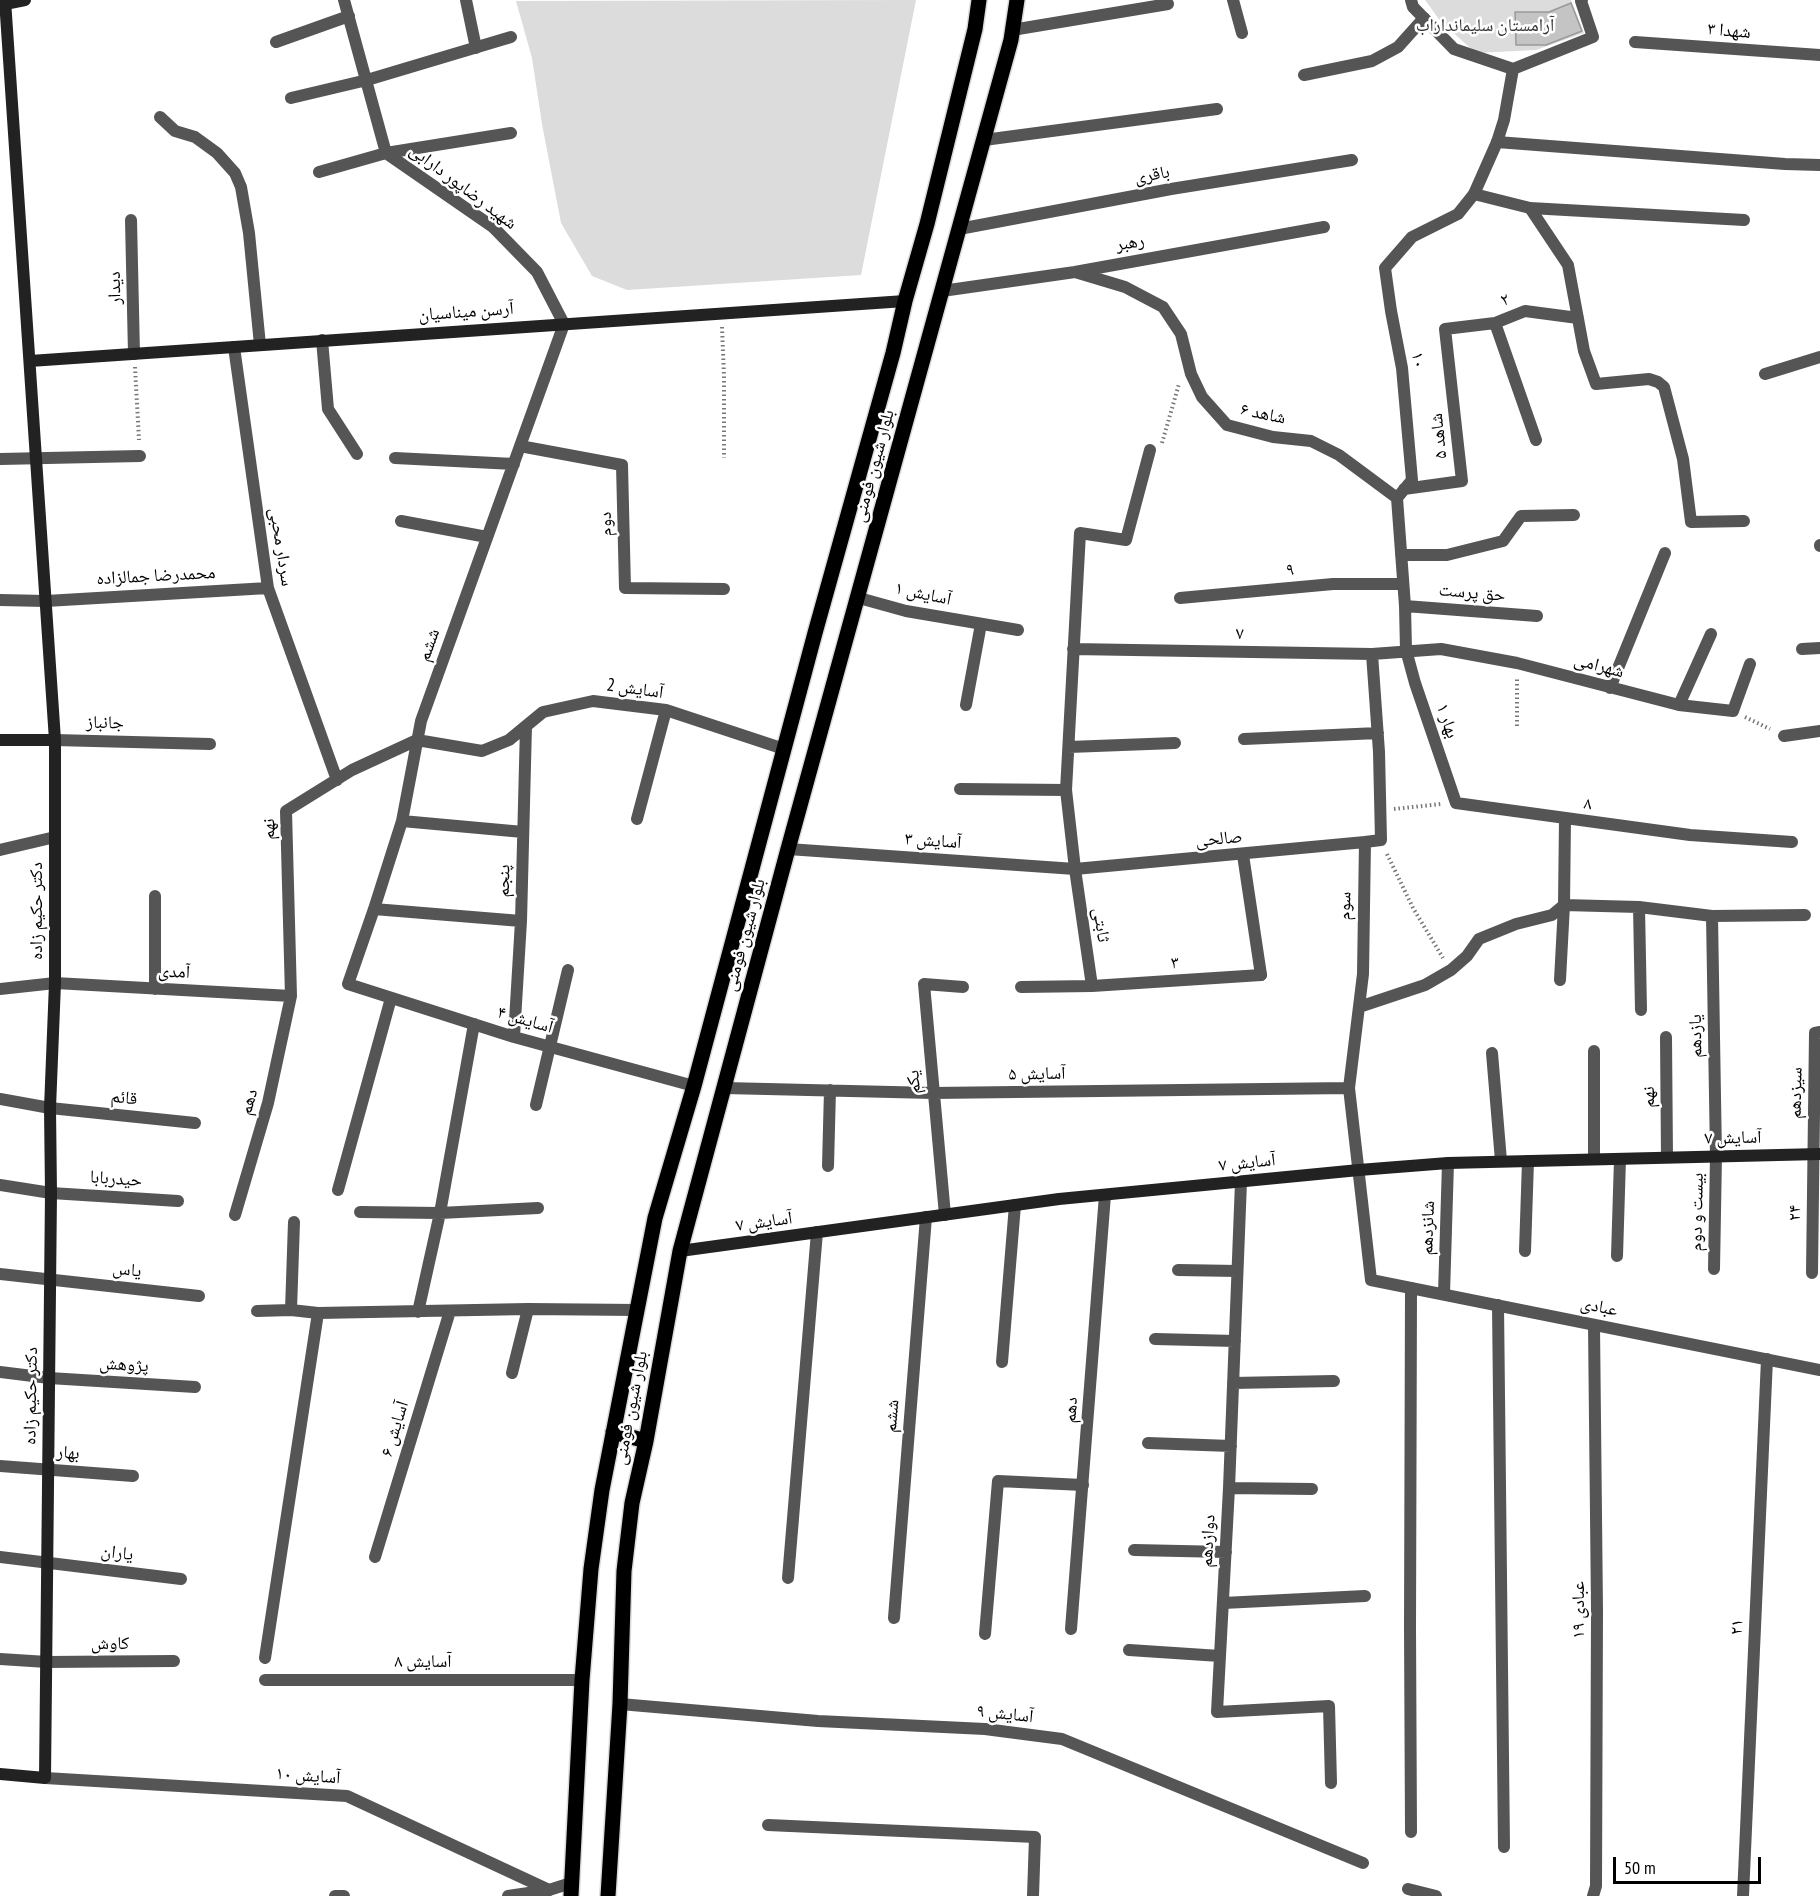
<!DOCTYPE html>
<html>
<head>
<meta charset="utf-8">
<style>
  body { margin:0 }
  #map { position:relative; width:1820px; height:1896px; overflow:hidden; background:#fff; font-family:"PT Sans Narrow",sans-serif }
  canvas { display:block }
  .scale { position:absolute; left:1613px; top:1857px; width:148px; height:27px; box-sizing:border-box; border:3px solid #000; border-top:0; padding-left:8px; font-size:18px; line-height:21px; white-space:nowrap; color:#000; -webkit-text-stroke:4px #fff; paint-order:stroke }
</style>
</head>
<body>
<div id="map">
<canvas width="1820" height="1896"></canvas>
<div class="scale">50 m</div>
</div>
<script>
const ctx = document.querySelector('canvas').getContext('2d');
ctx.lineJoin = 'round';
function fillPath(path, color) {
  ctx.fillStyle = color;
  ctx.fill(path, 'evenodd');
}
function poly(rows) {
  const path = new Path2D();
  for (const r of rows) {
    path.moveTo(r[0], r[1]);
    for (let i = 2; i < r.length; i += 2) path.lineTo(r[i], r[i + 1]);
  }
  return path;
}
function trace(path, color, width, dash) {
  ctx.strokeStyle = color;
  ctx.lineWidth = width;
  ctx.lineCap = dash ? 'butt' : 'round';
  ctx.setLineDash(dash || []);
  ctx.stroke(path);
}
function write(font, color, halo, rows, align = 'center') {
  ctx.font = font + ' "PT Sans Narrow","Noto Naskh Arabic",sans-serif';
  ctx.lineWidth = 5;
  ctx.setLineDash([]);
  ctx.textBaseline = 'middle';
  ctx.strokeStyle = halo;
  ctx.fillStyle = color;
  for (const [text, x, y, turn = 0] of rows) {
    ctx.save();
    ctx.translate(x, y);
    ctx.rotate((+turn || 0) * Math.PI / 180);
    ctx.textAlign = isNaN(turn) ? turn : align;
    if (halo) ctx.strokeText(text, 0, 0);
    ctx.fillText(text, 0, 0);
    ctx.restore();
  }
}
const green = poly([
  [916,0,861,275,627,290,592,276,561,223,542,124,532,58,516,1],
  [1425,0,1571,0,1584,33,1536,50,1476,53,1441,22]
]);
const building = poly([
  [1571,3,1582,31,1546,45,1516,45,1515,12,1549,12,1571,3]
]);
const path = poly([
  [722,327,724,376,724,458],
  [135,367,139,440],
  [1162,443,1179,384],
  [1745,717,1770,729],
  [1517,726,1517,679],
  [1394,809,1441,804],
  [1387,854,1413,908,1443,958]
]);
const lane = poly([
  [1233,0,1242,33],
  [1012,30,1168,4],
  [1304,75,1372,61,1398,47,1424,18],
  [984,140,1217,109],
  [1497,142,1785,164,1820,165],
  [1474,194,1530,208,1744,220],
  [1765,374,1820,357],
  [1243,855,1261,975],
  [1411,1288,1410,1627,1411,1832],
  [1498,1305,1504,1847],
  [1002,1362,1015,1205],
  [788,1578,817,1232],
  [985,1634,998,1481,1083,1485],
  [45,1778,347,1796,549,1890]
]);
const street = poly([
  [344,0,386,153,493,227,537,272,564,324,421,721,402,821,374,909,348,984,514,1037,694,1086],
  [466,0,476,48],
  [1411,0,1413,7,1454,49,1513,69,1504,120,1497,142,1474,194,1458,214,1412,237,1385,268,1391,311,1402,368,1412,480,1397,498,1405,606,1406,650,1415,683,1456,803,1690,835,1792,842],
  [276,42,349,16],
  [1635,42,1820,55],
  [1513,69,1593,37,1581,1,1582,0],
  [291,98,367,80,511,37],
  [160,117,175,131,195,137,217,153,235,173,241,187,249,233,260,345],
  [319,172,386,153,511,133],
  [1530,208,1568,265,1584,351,1596,384,1649,379,1658,382,1664,387,1683,459,1691,522,1744,521],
  [131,220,134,354],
  [959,229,1171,189,1352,160],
  [1075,272,1125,287,1163,307,1181,334,1191,374,1202,397,1227,425,1273,437,1311,441,1339,455,1397,498],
  [942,291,1075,272,1324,227],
  [1495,323,1536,440],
  [322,340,328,409,357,454],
  [234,347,268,588,337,780],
  [520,446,622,465,625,588,724,589],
  [395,458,514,464],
  [0,459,140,456],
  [1404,489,1462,481,1445,329,1495,323,1525,311,1578,318],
  [401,521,487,537],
  [1820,545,1820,546],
  [1401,555,1447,555,1503,541,1521,516,1574,515],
  [859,598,906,611,1018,630],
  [1180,598,1333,584,1403,584],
  [0,600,46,601,268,588],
  [1405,606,1537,616],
  [1073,649,1372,654,1441,649,1517,663,1679,705,1733,711,1750,664],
  [1802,649,1820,648],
  [1372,654,1379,752,1381,840,1365,842,1363,974,1349,1088,1371,1280,1820,1370],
  [1610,688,1665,553],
  [966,705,981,624],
  [1679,705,1711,634],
  [1784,736,1820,731],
  [1244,739,1378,733],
  [55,740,210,744],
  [1069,747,1175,743],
  [960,789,1066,790],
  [637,819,666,710],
  [402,821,523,832],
  [788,849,1075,869,1365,842],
  [0,850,55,837],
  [1639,907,1641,1010],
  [374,909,521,921],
  [1712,916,1716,1156,1714,1269],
  [1560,980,1564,905,1565,819],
  [1092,986,1075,869,1066,790,1080,533,1126,540,1150,450],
  [1021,987,1092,986,1261,975],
  [0,989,55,983,291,996],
  [155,989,155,896],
  [1359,1007,1425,985,1451,970,1467,956,1479,939,1516,924,1552,915,1564,905,1639,907,1712,916,1805,915],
  [514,1037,521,921,526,726],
  [1666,1037,1667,1157],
  [1492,1053,1501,1161],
  [725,1088,933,1093,1349,1088],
  [0,1099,50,1108,195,1123],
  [536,1105,568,970],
  [1594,1159,1594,1051],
  [828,1166,830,1090],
  [1241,1182,1229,1488,1217,1712,1329,1706,1331,1783],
  [0,1185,51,1193,178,1201],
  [338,1190,391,998],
  [360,1212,440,1213,538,1208],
  [235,1215,268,1103,291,996,286,811,352,770,417,740,482,751,509,740,543,712,593,701,666,710,784,749],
  [945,1215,924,984,963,987],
  [1525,1251,1528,1161],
  [1617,1256,1620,1159],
  [1178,1270,1237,1271],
  [1812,1273,1815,1033,1820,1032],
  [0,1274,199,1296],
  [1444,1294,1448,1163],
  [291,1310,294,1222],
  [257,1311,291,1310,318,1313,528,1309,637,1310],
  [418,1312,440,1213,474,1024],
  [1155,1339,1235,1341],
  [0,1372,49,1378,195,1387],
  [512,1373,528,1309],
  [1233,1383,1334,1381],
  [1148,1443,1231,1446],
  [0,1466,133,1476],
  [1229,1488,1312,1489],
  [1134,1550,1226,1552],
  [0,1557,181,1579],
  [375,1557,450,1311],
  [1223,1603,1365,1596],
  [894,1618,926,1217],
  [1071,1629,1105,1195],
  [1129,1650,1220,1656],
  [265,1658,318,1313],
  [0,1659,47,1662,174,1661],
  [265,1680,582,1680],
  [620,1704,818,1721,985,1729,1062,1739,1363,1863],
  [768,1825,1035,1837,1033,1896],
  [1408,1889,1436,1896],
  [335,1896,344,1896],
  [508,1896,549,1890,571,1883],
  [1593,1896,1596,1886,1597,1610,1594,1325],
  [1743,1896,1767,1359]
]);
const secondary = poly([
  [5,4,25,0],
  [30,361,905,301],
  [0,740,55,740],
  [680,1251,1059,1199,1359,1170,1448,1163,1820,1154],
  [0,1774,45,1778,51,1193,50,1108,55,983,55,740,5,0]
]);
const primary = poly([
  [613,1432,646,1441],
  [571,1896,582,1680,591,1569,602,1490,655,1218,694,1086,815,633,893,353,905,301,927,224,975,29,979,0],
  [608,1896,620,1704,624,1571,632,1503,646,1441,680,1251,788,849,1011,40,1017,0]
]);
const parkNames = [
  ["آرامستان سلیمانداراب",1485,26]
];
const streetNames = [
  ["شهدا ۳",1729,31,5],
  ["باقری",1152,175,-10],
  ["شهید رضاپور دارابی",463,187,37],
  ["رهبر",1130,243,-10],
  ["دیدار",115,288,-91],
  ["۲",1505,300,-22],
  ["آرسن میناسیان",466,312,-4],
  ["۱۰",1418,360,80],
  ["شاهد ۶",1263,414,12],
  ["شاهد ۵",1439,436,-96],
  ["بلوار شیون فومنی",874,466,-75],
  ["دوم",606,524,-92],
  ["سردار محبی",281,547,81],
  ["۹",1290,570,-5],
  ["محمدرضا جمالزاده",156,576,-3],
  ["حق پرست",1472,593,5],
  ["آسایش ۱",923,594,12],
  ["۷",1240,634,1],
  ["ششم",429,645,-70],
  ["شهرامی",1599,666,15],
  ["آسایش 2",635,689,8],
  ["بهار ۱",1447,721,71],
  ["جانباز",105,723,1],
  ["۸",1588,804,7],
  ["نهم",269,829,-89],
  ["صالحی",1219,839,-5],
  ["آسایش ۳",933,841,4],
  ["پنجم",504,881,-89],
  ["سوم",1345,906,-89],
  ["دکتر حکیم زاده",37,911,-90],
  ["ثابتی",1101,925,82],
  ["بلوار شیون فومنی",745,935,-75],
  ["۳",1175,963,-4],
  ["آمدی",174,972,3],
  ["آسایش ۴",525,1020,16],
  ["یازدهم",1696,1036,-91],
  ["آسایش ۵",1037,1074,-1],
  ["یکم",914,1082,-95],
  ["سیزدهم",1796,1093,-89],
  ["نهم",1649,1097,-90],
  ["قائم",124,1098,6],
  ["دهم",249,1102,-75],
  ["آسایش ۷",1733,1138,-1],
  ["آسایش ۷",1247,1163,-6],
  ["حیدربابا",116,1179,4],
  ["بیست و دوم",1697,1212,-89],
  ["۲۴",1795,1213,-89],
  ["آسایش ۷",764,1222,-8],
  ["شانزدهم",1428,1228,-88],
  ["یاس",127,1270,6],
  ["عبادی",1599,1307,11],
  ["پژوهش",124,1365,3],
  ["دکتر حکیم زاده",31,1396,-89],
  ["بلوار شیون فومنی",631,1408,-79],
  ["دهم",1071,1410,-86],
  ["ششم",892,1416,-85],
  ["آسایش ۶",395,1429,-73],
  ["بهار",68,1453,4],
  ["دوازدهم",1208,1541,-87],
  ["یاران",117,1553,7],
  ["عبادی ۱۹",1579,1610,-90],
  ["۲۱",1737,1627,-88],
  ["کاوش",110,1644],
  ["آسایش ۸",423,1662],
  ["آسایش ۹",1005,1714,6],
  ["آسایش ‍۱۰",308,1776,4]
];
fillPath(green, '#dcdcdc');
fillPath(building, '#c4c4c4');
trace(building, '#999', 1.5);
trace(primary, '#dbdbdb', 18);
trace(path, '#777', 4, [1.5, 3]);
trace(lane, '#555', 12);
trace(street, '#555', 12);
trace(secondary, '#222', 12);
trace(primary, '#000', 15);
write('18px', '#333', '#fff', parkNames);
write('18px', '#000', '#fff', streetNames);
</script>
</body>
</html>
